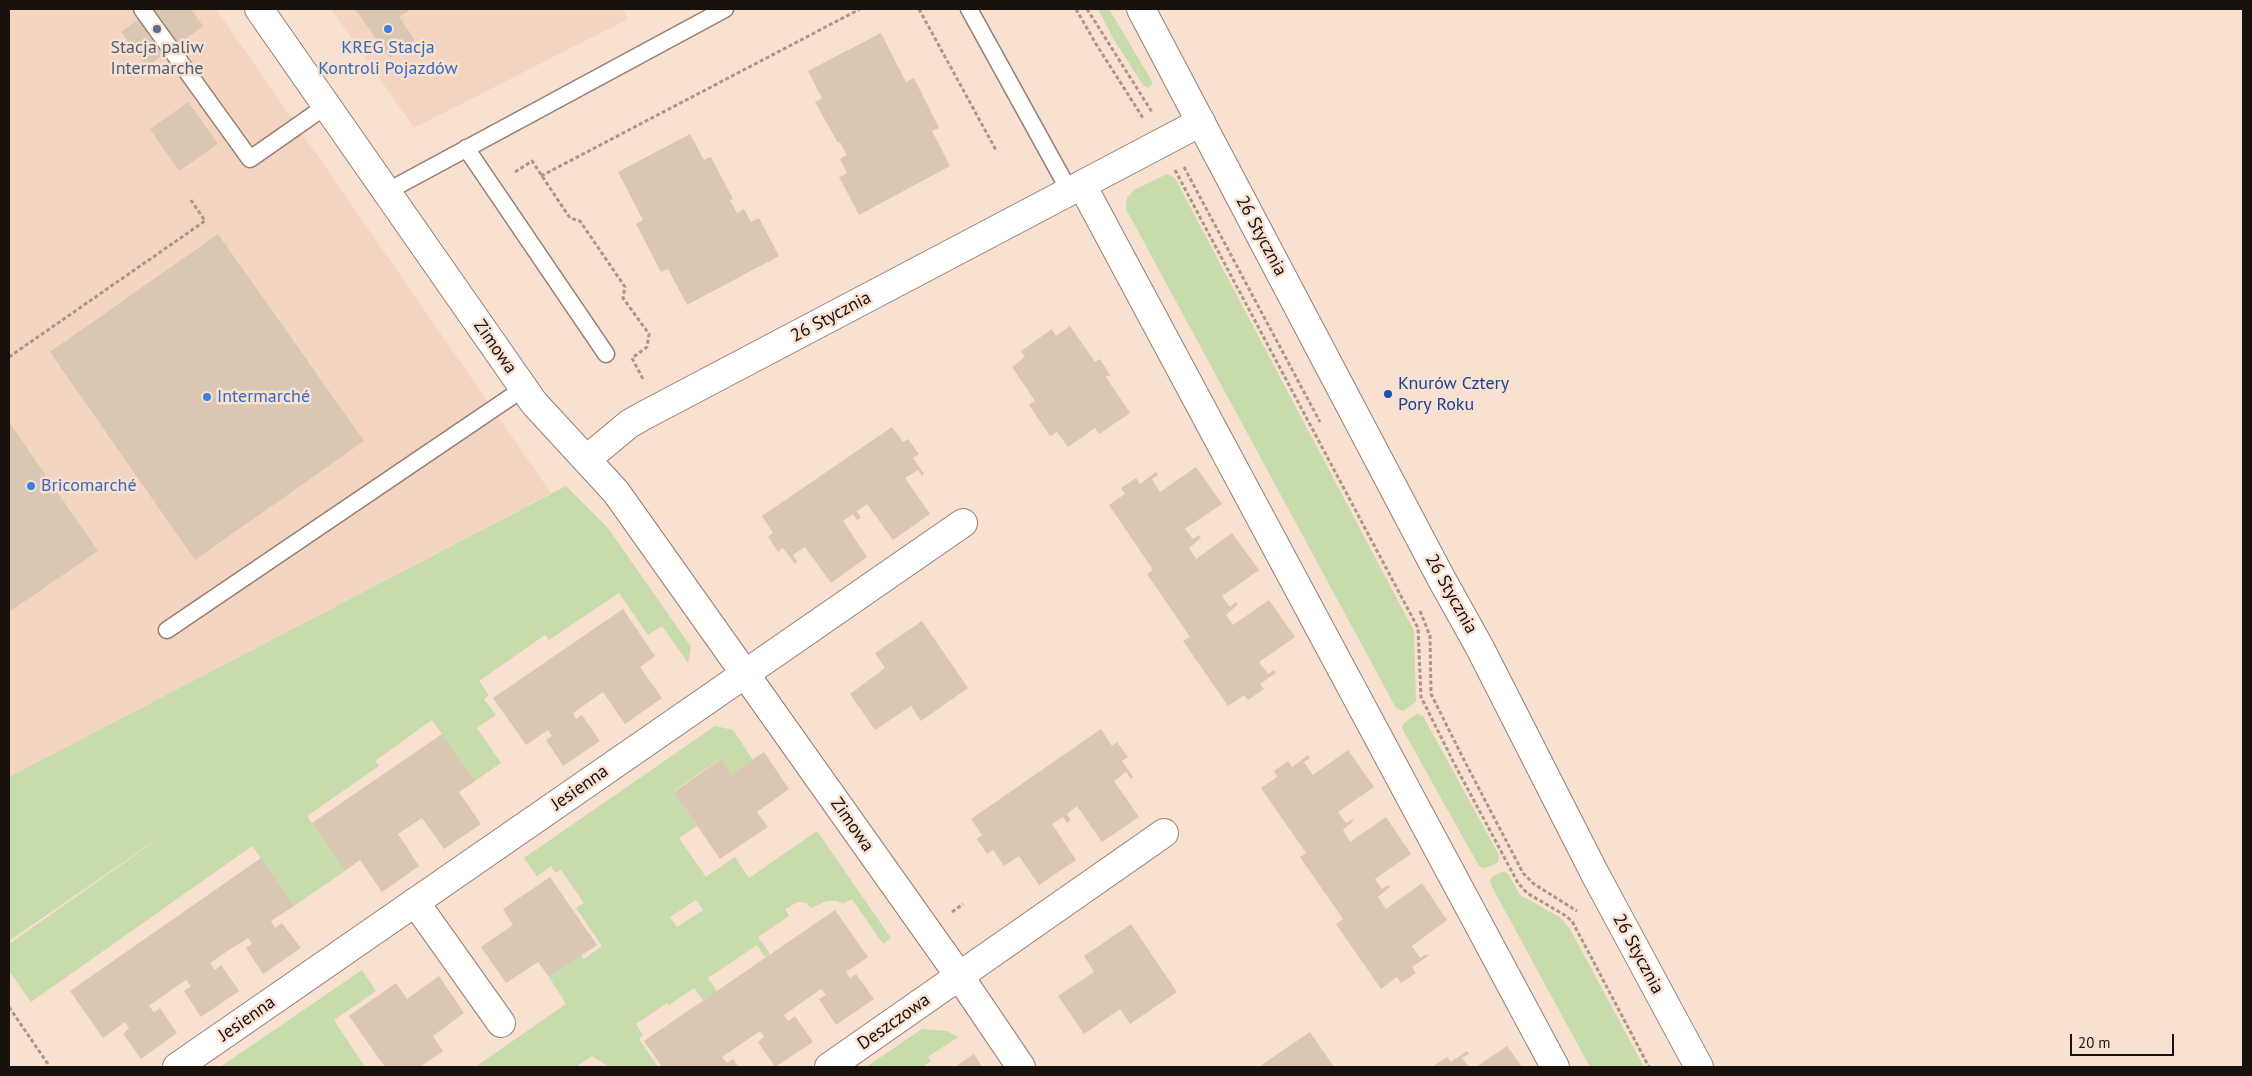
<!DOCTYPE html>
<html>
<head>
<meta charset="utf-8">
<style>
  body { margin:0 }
  #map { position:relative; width:2252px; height:1076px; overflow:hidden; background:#f9e1d2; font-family:"PT Sans",sans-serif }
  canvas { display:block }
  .frame { position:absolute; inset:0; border:10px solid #18100b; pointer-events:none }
  .scale { position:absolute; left:2070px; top:1034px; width:104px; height:22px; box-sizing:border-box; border:2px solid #18100b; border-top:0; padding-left:6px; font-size:15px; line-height:18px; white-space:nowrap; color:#18100b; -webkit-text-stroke:4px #f9e1d2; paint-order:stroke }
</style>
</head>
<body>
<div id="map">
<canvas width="2252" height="1076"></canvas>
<div class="frame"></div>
<div class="scale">20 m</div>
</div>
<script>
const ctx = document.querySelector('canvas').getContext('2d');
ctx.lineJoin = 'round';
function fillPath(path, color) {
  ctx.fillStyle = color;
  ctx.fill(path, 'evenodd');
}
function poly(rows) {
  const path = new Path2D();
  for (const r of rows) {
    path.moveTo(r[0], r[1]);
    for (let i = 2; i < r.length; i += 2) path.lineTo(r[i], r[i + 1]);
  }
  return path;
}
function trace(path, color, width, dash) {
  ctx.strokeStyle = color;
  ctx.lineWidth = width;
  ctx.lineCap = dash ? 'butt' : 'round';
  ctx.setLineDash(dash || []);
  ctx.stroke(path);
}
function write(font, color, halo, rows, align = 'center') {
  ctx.font = font + ' "PT Sans",sans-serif';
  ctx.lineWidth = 5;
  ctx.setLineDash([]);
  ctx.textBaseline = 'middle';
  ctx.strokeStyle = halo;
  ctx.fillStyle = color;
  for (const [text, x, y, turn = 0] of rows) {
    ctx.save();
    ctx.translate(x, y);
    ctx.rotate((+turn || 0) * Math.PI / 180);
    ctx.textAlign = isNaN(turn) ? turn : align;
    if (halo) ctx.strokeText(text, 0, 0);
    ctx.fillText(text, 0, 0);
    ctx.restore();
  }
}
const built = poly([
  [9,9,216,9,551,493,9,777],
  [331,9,623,9,628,19,414,128]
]);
const green = poly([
  [1098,9,1109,9,1153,83,1148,88,1143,85,1114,40],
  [1167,174,1175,178,1414,631,1416,702,1403,711,1396,708,1126,209,1127,198,1134,190],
  [566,486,608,528,691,647,688,663,662,626,648,635,619,593,549,640,545,635,479,681,489,695,484,699,496,715,477,728,501,763,475,781,432,720,375,761,379,766,307,816,345,871,294,906,252,846,31,1002,9,971,9,944,179,824,9,941,9,777],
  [1417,714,1423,716,1499,855,1498,862,1491,866,1484,868,1479,866,1404,732,1402,727,1404,723],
  [715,726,733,730,753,760,732,774,720,759,674,791,697,826,679,838,706,877,735,857,749,878,817,831,891,938,883,944,852,899,843,904,837,901,827,901,811,908,806,903,798,902,785,909,789,916,758,937,770,954,765,957,757,945,708,978,717,991,709,997,703,1000,694,988,669,1005,667,1003,636,1024,643,1035,639,1039,658,1067,609,1067,592,1056,576,1067,475,1067,566,1004,549,977,581,955,584,959,602,946,576,908,584,903,561,870,555,873,551,866,537,876,524,858],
  [696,900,703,910,677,927,670,917],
  [1504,871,1509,875,1520,895,1561,918,1570,929,1644,1067,1590,1067,1492,887,1490,880,1493,876],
  [362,970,376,991,334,1020,365,1067,220,1067],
  [922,1029,947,1031,958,1037,928,1057,931,1061,922,1067,866,1067]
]);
const building = poly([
  [153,9,191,9,203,26,147,67,121,32],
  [355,9,411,9,399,17,415,40,390,58],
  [881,33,906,82,914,78,939,128,932,131,950,166,859,215,839,177,847,173,840,159,847,155,840,142,838,143,815,102,822,98,808,71],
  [188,102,218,144,179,171,150,129],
  [690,134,704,160,711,157,733,199,730,200,737,213,744,209,751,222,759,218,779,256,687,305,668,269,661,272,636,224,643,220,618,172],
  [218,234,364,441,195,560,50,352],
  [1070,326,1095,362,1100,359,1110,375,1106,377,1130,413,1099,434,1095,428,1068,447,1057,432,1050,436,1029,405,1035,401,1012,367,1025,357,1021,351,1052,329,1056,336],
  [9,422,98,551,9,612],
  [892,427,903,442,908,439,919,454,913,458,924,474,922,476,918,470,905,478,930,514,893,540,867,504,857,511,861,518,857,520,853,514,843,521,867,557,831,583,805,547,793,555,797,561,795,564,783,548,778,552,768,537,773,533,762,516],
  [1196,467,1222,504,1185,529,1193,539,1199,535,1201,538,1189,548,1196,559,1232,533,1259,570,1222,596,1230,607,1236,602,1238,604,1226,615,1233,625,1269,600,1295,637,1259,662,1268,674,1274,670,1276,673,1260,684,1264,689,1248,700,1244,695,1228,706,1183,641,1190,637,1147,574,1153,570,1109,505,1125,494,1121,488,1136,478,1140,484,1156,472,1158,475,1152,479,1160,492],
  [623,609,655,656,640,667,662,698,625,724,603,692,573,713,576,719,582,715,600,741,563,766,546,740,552,736,548,730,526,745,493,698],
  [922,621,968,688,921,721,911,706,875,730,850,694,885,668,875,653],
  [1101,729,1112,746,1117,742,1128,757,1122,761,1133,777,1131,779,1126,772,1114,781,1139,817,1102,842,1077,806,1067,814,1071,820,1069,821,1067,823,1063,817,1052,824,1076,860,1039,885,1019,856,1004,866,993,850,987,854,977,839,982,835,971,819],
  [442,734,475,781,459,792,481,824,444,849,422,818,398,834,419,866,382,892,360,860,345,871,312,823],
  [1348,750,1374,787,1338,812,1346,823,1353,819,1354,820,1343,830,1350,842,1386,817,1411,854,1375,879,1382,889,1388,885,1390,887,1378,897,1386,909,1422,883,1447,920,1412,946,1420,958,1427,954,1428,956,1412,967,1416,973,1401,983,1397,977,1381,989,1336,924,1343,919,1300,857,1306,853,1261,788,1277,777,1274,771,1288,761,1292,767,1308,755,1310,758,1304,762,1313,775],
  [764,752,789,789,757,812,768,827,720,859,674,792,721,759,732,774],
  [261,858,294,906,271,921,275,928,282,923,301,948,263,974,246,948,252,944,248,938,229,950,210,963,215,970,221,965,239,991,201,1017,184,991,191,986,186,980,167,993,149,1006,154,1012,160,1008,177,1033,141,1059,123,1034,129,1028,125,1022,103,1038,70,991],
  [550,877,597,945,549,977,538,962,506,983,481,947,513,925,503,909],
  [835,910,868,957,846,972,850,978,856,974,874,999,836,1025,819,999,826,995,821,989,784,1015,788,1021,795,1016,813,1042,775,1067,758,1042,764,1037,760,1031,722,1057,727,1063,733,1059,739,1067,662,1067,644,1041],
  [1131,924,1177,992,1130,1024,1120,1009,1084,1034,1058,996,1094,972,1084,956],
  [439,976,464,1013,433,1036,443,1051,420,1067,385,1067,349,1016,396,983,407,999],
  [1310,1032,1334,1067,1259,1067,1276,1055],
  [1507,1046,1522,1067,1476,1067],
  [1467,1051,1469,1054,1462,1058,1469,1067,1432,1067,1447,1057,1451,1062],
  [974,1054,982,1067,955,1067]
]);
const path = poly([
  [919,9,997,152],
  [1076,9,1096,44,1143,118],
  [1087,9,1152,112],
  [1184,167,1320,422],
  [1175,170,1418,628,1421,697,1455,765,1518,883,1527,893,1563,914,1572,921,1649,1067],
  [515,172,532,161,570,218,580,221,625,287,623,298,649,334,647,347,632,358,644,381],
  [541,176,860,9],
  [9,357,205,221,191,200],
  [1420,611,1430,636,1431,694,1464,760,1523,873,1534,884,1577,911],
  [952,912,963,904],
  [9,1007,50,1067]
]);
const service = poly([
  [142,9,250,159,326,106],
  [969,9,1070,192],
  [466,148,606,354],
  [386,192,725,9],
  [167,630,524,388]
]);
const minor = poly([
  [259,9,534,403,616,492,960,977,1021,1067],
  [1082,185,1555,1067],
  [587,459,629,424,643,416,1201,122],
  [415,902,501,1023],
  [177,1067,963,523],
  [829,1067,1164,833]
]);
const tertiary = poly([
  [1141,9,1441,578,1480,648,1595,874,1699,1067]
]);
const markers = [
  [157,29,5,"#5c6f8a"],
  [388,29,5,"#3f7fe0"],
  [1388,394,5,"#1a4fb4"],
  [207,397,5,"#3f7fe0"],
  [31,486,5,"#3f7fe0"]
];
const serviceNames = [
  ["Stacja paliw",157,48],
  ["Intermarche",157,69]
];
const shopNames = [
  ["KREG Stacja",388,48,"center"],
  ["Kontroli Pojazdów",388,69,"center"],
  ["Intermarché",217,397],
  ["Bricomarché",41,486]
];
const streetNames = [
  ["26 Stycznia",1261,236,62],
  ["26 Stycznia",831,317,-28],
  ["Zimowa",495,347,55],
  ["26 Stycznia",1451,594,61],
  ["Jesienna",580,788,-35],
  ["Zimowa",852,825,55],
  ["26 Stycznia",1638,954,62],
  ["Jesienna",247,1019,-35],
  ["Deszczowa",894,1022,-35]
];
const transitNames = [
  ["Knurów Cztery",1398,384],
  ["Pory Roku",1398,405]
];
fillPath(built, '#f4d5c2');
fillPath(green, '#c7dbab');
fillPath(building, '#d9c6b3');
trace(service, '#957f72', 19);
trace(minor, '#957f72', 30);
trace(tertiary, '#957f72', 30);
trace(path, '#a9978c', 3, [4, 2.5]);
trace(service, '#fff', 16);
trace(minor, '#fff', 28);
trace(tertiary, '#fff', 28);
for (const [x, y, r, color] of markers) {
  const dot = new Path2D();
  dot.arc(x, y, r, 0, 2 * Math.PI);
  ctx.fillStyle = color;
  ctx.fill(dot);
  trace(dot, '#f9e1d2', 2);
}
write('18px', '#4e5e75', '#f9e1d2', serviceNames);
write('18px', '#366cbe', '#f9e1d2', shopNames, 'left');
write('18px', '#18100b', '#f9e1d2', streetNames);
write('18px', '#164399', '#f9e1d2', transitNames, 'left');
</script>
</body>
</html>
